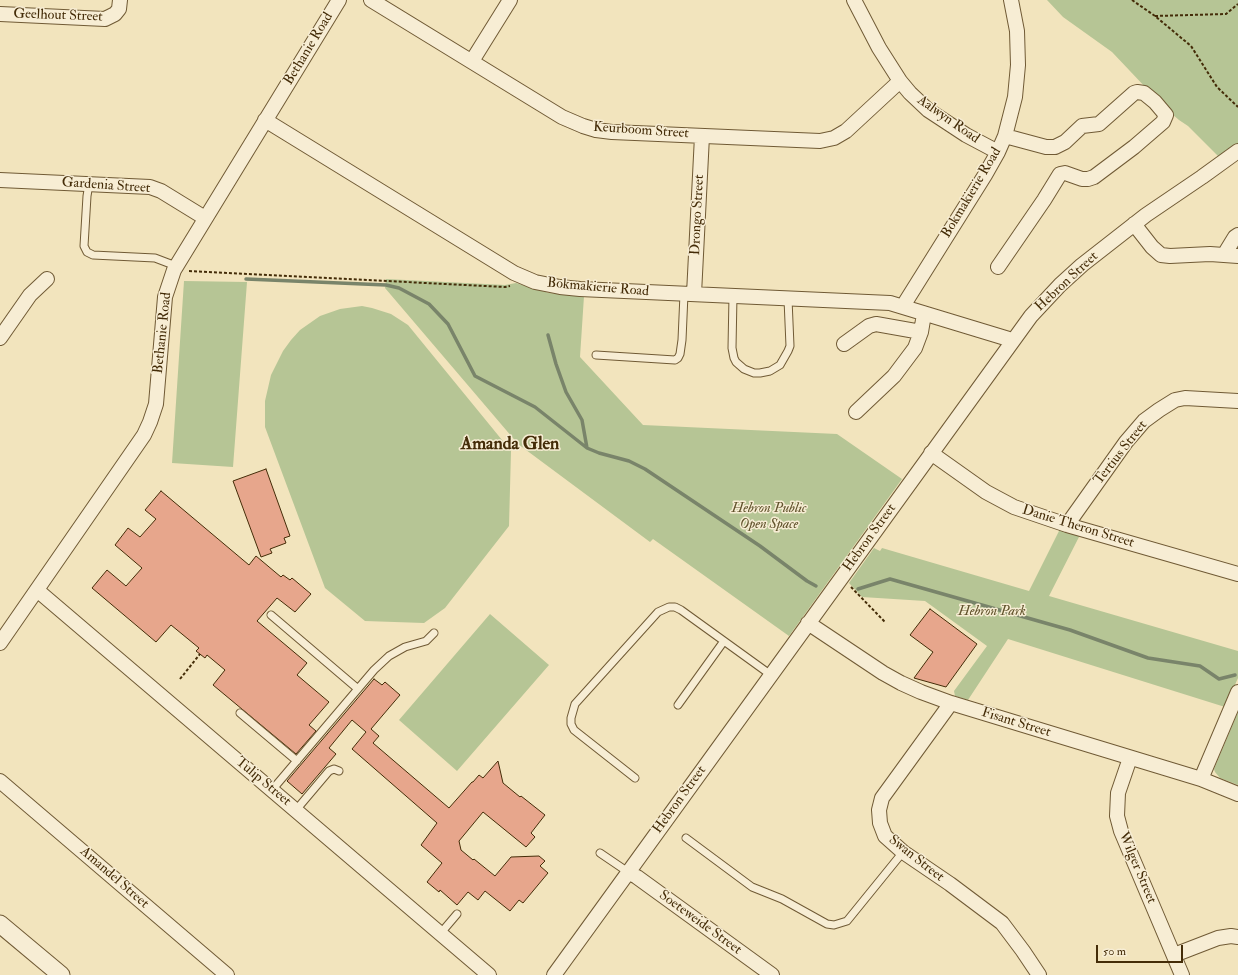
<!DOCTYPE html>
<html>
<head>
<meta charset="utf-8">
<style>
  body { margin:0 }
  #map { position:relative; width:1238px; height:975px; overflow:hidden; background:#f2e4bd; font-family:"IM FELL Double Pica",serif }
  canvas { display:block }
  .scale { position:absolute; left:1096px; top:945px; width:87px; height:18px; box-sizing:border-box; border:2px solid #442c08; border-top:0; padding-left:5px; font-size:12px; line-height:14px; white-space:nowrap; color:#442c08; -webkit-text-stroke:3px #f7edd4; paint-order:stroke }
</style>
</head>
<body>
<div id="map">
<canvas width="1238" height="975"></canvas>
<div class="scale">50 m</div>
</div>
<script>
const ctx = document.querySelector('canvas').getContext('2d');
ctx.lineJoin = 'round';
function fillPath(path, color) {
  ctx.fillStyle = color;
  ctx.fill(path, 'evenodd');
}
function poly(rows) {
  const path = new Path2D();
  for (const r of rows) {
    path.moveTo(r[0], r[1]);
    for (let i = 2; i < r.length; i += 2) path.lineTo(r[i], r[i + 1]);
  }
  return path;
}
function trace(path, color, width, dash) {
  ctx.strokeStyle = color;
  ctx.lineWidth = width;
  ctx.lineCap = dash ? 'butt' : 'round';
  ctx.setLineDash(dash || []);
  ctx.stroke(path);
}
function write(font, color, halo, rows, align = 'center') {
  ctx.font = font + ' "IM FELL Double Pica",serif';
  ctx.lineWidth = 3;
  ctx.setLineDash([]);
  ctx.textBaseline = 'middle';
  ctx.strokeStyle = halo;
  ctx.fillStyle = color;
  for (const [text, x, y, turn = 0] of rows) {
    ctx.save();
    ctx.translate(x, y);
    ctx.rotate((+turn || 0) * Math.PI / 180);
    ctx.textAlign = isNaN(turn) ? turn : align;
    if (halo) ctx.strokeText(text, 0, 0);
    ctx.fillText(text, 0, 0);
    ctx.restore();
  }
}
const green = poly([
  [1047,0,1238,0,1238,143,1220,158,1188,126,1179,120,1165,108,1112,52,1063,17],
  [386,279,505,285,516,283,549,293,584,296,580,357,643,425,837,434,902,479,789,636,653,539,650,542,518,444,385,288],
  [184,281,247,282,233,467,172,463],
  [362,306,372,308,391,314,408,325,511,451,509,526,445,608,424,623,365,621,325,588,265,427,265,401,271,375,283,351,291,340,300,330,320,316,340,309],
  [1060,529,1080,535,1049,596,1238,651,1238,678,1225,707,1008,639,968,700,955,696,954,691,987,646,925,601,862,597,849,583,874,548,880,551,882,548,1029,591],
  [490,614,549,665,457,771,399,720],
  [1238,712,1238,785,1220,778,1215,772,1214,769]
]);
const stream = poly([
  [246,279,386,285,399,288,429,304,448,324,475,376,535,407,587,448,599,453,629,461,645,469,760,546,807,581,816,586],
  [548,335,556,364,566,392,582,420,587,448],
  [858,589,890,579,1070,630,1148,658,1200,666,1219,679,1235,675]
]);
const building = poly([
  [266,469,290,536,284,538,286,543,270,549,272,553,261,557,233,481,266,469],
  [161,491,249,565,256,556,281,577,283,575,290,580,292,578,311,594,295,612,277,598,257,621,307,663,297,675,329,702,309,725,316,731,296,754,213,685,225,670,207,655,205,658,196,651,199,648,171,625,156,642,92,588,107,570,126,586,142,568,115,545,128,528,140,537,156,519,145,510,161,491],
  [930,609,977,644,946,687,914,678,933,652,910,635,930,609],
  [374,679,382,685,385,682,400,695,371,729,379,736,373,743,449,808,472,782,473,782,479,775,483,778,498,761,503,783,520,797,521,796,545,815,531,833,535,837,526,847,483,812,459,841,461,850,473,860,474,859,495,876,511,857,539,856,545,861,540,866,548,873,523,903,519,900,510,911,485,891,478,900,468,892,457,905,440,890,439,892,427,882,442,863,421,845,437,823,352,749,366,732,352,720,329,748,336,754,302,794,287,781,374,679]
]);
const path = poly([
  [1132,0,1155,16,1191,46,1217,87,1238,107],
  [1155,16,1226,14,1238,4],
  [189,271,505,287,510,286],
  [851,587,885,622],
  [180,679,200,654]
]);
const service = poly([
  [89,184,87,196,84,246,87,252,93,255,155,258,176,266],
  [733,296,732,348,734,358,736,362,744,369,754,373,760,373,770,371,780,365,788,351,790,346,788,299],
  [596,355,675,360,678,358,680,354,682,340,684,294],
  [271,615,358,689],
  [678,705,724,641],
  [240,713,297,761],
  [635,778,574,730,571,724,571,718,575,704,658,612,669,607,675,607,681,610,771,675],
  [272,790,374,670,389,656,405,647,426,641,434,633],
  [296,810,329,771,334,769,339,771],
  [686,838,752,887,782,899,827,924,834,925,847,921,903,852],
  [600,853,628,872],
  [440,934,457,914]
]);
const minor = poly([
  [371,0,562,117,583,126,596,130,612,132,820,141,834,138,846,131,900,81],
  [854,0,879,48,900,81,910,93,928,110,966,135,998,152],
  [0,14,105,19,115,14,119,9,120,0],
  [472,61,510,0],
  [265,120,514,273,535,282,560,287,580,289,890,303,1012,340],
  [0,180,150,187,161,191,205,218],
  [1134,224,1152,247,1161,255,1170,256,1210,254,1238,256],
  [1224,255,1235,237,1238,235],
  [998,267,1044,200,1060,174,1065,173,1082,179,1088,179,1094,177,1134,147,1163,122,1166,115,1155,102,1144,93,1137,92,1134,93,1099,124,1082,126,1065,142,1055,147,1046,147,1005,136],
  [694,294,702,136],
  [903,306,985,175,998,152,1005,136,1015,97,1018,65,1017,31,1011,0],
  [0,338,30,295,47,279],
  [844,344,869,326,876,324,921,332],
  [856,412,894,376,915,348,921,332,924,314],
  [931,453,986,492,1014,507,1067,525,1238,574],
  [1067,525,1126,442,1144,421,1159,410,1175,400,1185,398,1238,401],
  [37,590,489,975],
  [808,623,883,673,901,683,921,692,951,703,1201,779,1238,794],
  [0,643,144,435,150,422,156,404,165,297,174,270,339,0],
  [951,703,882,798,879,810,880,823,885,836,903,852,950,884,1002,923,1023,951,1039,975],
  [1130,758,1118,793,1117,816,1121,831,1182,975],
  [1201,779,1238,692],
  [0,781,227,975],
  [628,872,637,877,772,975],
  [1174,955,1218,938,1231,936,1238,937],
  [554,975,1031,316,1060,285,1082,265,1146,215,1202,177,1238,151]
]);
const tertiary = poly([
  [0,924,61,975]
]);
const streetNames = [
  ["Geelhout Street",58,16,2],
  ["Bethanie Road",309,49,-59],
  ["Aalwyn Road",948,120,35],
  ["Keurboom Street",641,131,4],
  ["Gardenia Street",106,186,4],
  ["Bokmakierie Road",972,193,-59],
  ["Drongo Street",698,215,-87],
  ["Hebron Street",1067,282,-43],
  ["Bokmakierie Road",598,288,5],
  ["Bethanie Road",163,333,-84],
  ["Tertius Street",1121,453,-52],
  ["Danie Theron Street",1078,527,17],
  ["Hebron Street",870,538,-54],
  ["Fisant Street",1016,723,17],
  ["Tulip Street",263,782,40],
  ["Hebron Street",680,800,-54],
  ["Swan Street",916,859,38],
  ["Wilger Street",1137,868,67],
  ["Amandel Street",114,878,41],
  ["Soeteweide Street",700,923,36]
];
const parkNames = [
  ["Hebron Public",769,509],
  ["Open Space",769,525],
  ["Hebron Park",992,612]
];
const districtNames = [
  ["Amanda Glen",510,445]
];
fillPath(green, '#b6c595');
trace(stream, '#79846a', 3.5);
fillPath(building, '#e7a68c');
trace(building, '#442c08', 1);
trace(service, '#705a35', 9);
trace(minor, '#705a35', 16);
trace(tertiary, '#705a35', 19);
trace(path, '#442c08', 2, [3, 2]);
trace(service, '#f7edd4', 7);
trace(minor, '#f7edd4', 14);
trace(tertiary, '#f7edd4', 17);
write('14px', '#442c08', '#f7edd4', streetNames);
write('italic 14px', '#60522b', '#f7edd4', parkNames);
write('bold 18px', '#442c08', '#f7edd4', districtNames);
</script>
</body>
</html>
